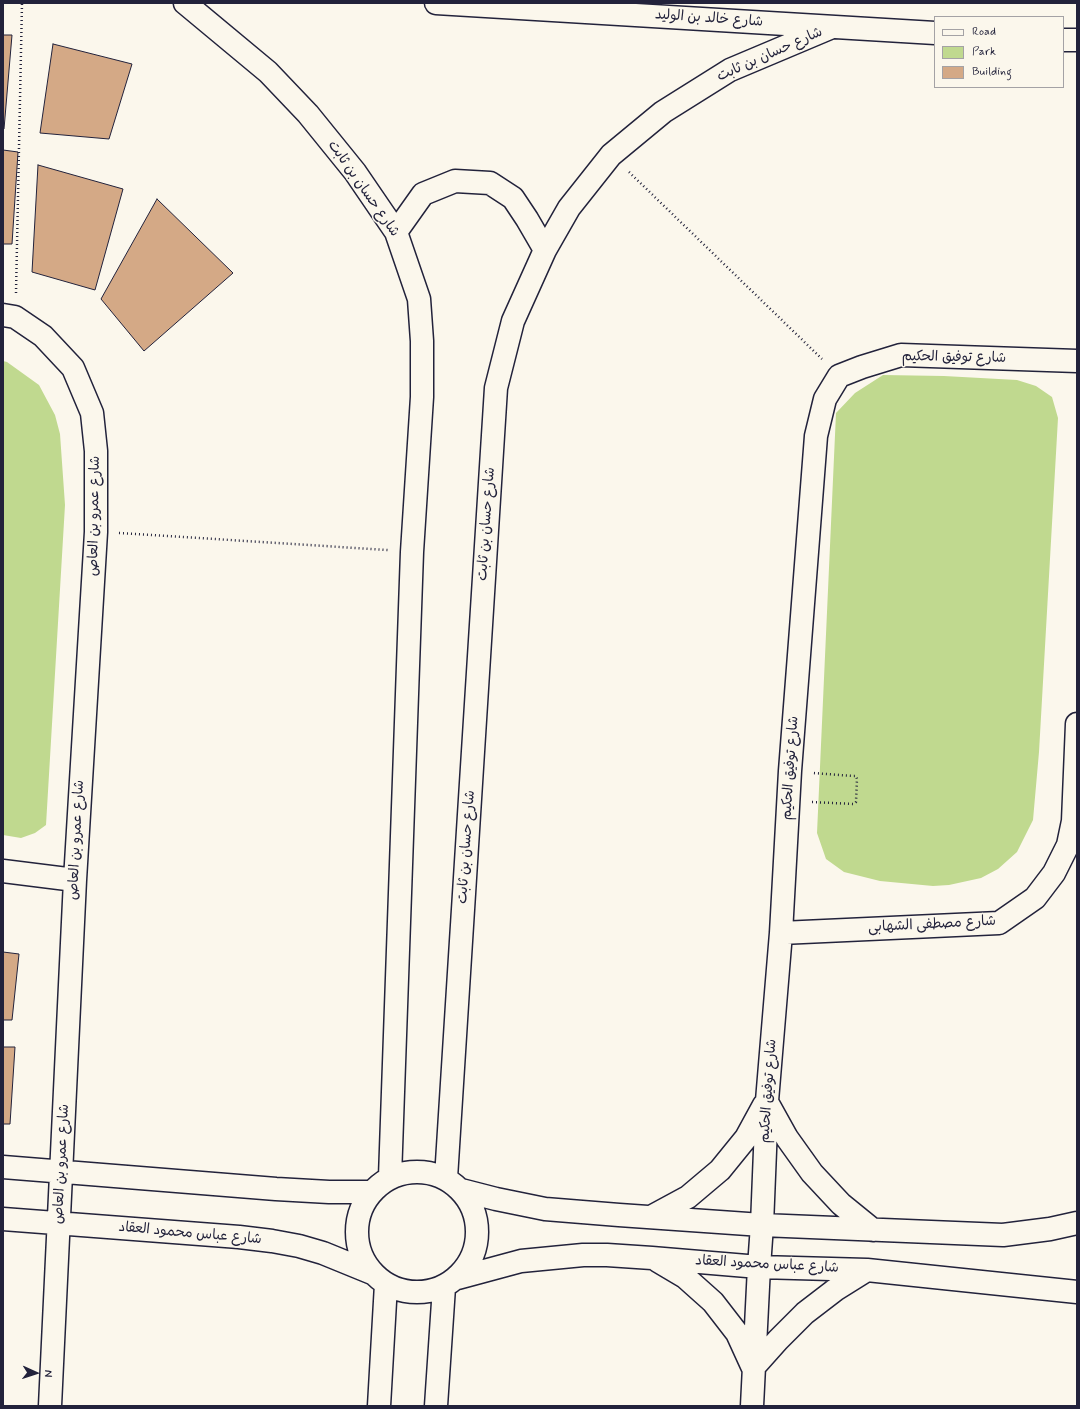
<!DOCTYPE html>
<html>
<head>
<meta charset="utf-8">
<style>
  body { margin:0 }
  #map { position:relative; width:1080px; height:1409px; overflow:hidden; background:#fbf7ec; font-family:Mynerve,sans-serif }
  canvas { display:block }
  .frame { position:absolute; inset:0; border:4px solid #22223b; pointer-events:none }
  .legend { position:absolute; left:934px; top:16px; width:130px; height:72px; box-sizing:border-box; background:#fbf7ec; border:1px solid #a4a2a5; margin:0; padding:5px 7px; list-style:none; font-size:12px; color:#22223b }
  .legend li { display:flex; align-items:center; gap:8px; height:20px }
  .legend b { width:20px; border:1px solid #a4a2a5 }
  .north { position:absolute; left:16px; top:1353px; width:40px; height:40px; -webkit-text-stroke:3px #fbf7ec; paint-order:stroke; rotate:93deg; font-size:11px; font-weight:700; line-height:16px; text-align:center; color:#22223b }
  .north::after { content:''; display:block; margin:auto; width:14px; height:18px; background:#22223b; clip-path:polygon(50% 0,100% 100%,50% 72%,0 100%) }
</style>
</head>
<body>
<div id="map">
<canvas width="1080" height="1409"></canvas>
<div class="frame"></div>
<ul class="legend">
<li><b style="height:5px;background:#fbf7ec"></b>Road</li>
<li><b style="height:11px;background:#c0d98f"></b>Park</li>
<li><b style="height:11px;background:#d4a986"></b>Building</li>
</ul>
<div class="north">N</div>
</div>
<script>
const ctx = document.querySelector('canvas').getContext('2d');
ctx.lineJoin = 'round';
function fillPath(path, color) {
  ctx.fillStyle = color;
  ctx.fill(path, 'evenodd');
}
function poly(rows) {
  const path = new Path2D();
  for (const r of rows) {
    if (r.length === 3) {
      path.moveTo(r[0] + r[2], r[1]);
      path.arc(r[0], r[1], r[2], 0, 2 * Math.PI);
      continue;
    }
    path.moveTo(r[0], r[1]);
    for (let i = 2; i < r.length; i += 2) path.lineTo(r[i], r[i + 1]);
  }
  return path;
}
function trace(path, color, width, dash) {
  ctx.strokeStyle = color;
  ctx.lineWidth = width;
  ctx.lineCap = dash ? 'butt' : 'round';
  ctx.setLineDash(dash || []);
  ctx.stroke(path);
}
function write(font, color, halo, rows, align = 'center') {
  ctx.font = font + ' Mynerve,"Playpen Sans Arabic",sans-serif';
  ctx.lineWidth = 3;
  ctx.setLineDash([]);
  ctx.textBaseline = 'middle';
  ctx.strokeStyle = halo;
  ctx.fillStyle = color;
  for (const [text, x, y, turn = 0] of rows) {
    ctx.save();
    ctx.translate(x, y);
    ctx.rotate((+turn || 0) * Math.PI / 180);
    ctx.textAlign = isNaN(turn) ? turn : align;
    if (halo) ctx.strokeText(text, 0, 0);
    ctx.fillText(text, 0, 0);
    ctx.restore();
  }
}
const green = poly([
  [3,361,7,362,39,385,55,415,60,434,65,505,46,825,35,833,21,838,3,835],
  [883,375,944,376,1017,380,1036,386,1052,397,1058,418,1039,752,1033,820,1017,852,998,869,981,878,949,885,933,886,880,881,844,872,826,859,817,833,836,413,855,393]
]);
const building = poly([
  [3,35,12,35,4,129,3,129,3,35],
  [53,44,132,64,109,139,40,133,53,44],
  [3,150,18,152,12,244,3,244,3,150],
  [38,165,123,189,95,290,32,272,38,165],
  [157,199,233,273,144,351,101,299,157,199],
  [3,952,19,954,12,1020,3,1020,3,952],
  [3,1047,15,1047,10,1124,3,1124,3,1047]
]);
const path = poly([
  [629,172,822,359],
  [16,293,22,3],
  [119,533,388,550],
  [812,802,853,804,856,802,857,779,856,776,853,776,813,773]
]);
const minor = poly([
  [185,3,268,72,308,114,355,172,396,232,419,299,422,341,422,397,412,552,390,1177],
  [436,3,935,33],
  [1063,40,1077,40],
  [396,232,423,194,455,181,490,183,513,198,527,219,545,250],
  [3,315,15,317,43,336,73,368,92,413,96,451,96,532,75,880,50,1406],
  [3,871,75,880],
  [781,933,999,923,1035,898,1054,873,1068,845,1073,821,1077,724],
  [767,1102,787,1138,812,1173,841,1204,873,1230],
  [3,1167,276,1189,329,1192,372,1192],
  [417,1232,60],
  [446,1178,496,388,513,321,545,250,569,208,611,155,663,112,730,70,832,27],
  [461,1190,496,1199,545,1209,619,1215,762,1225,1003,1235,1050,1229,1077,1223],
  [651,1217,688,1197,720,1170,746,1138,764,1105],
  [3,1219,239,1237,272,1241,299,1246,323,1253,372,1273],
  [658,1261,685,1277,713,1302,737,1333,753,1368,778,1340,805,1313,835,1290,867,1270],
  [458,1278,521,1261,583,1255,607,1255,652,1258,759,1267,867,1270,1077,1292],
  [379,1406,386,1284],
  [436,1406,444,1287],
  [752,1406,759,1267,762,1225,767,1101,781,933,790,771,816,436,825,399,839,376,862,367,901,355,1077,361]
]);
const streetNames = [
  ["شارع خالد بن الوليد",709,19,4],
  ["شارع حسان بن ثابت",770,55,-24],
  ["شارع حسان بن ثابت",363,189,55],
  ["شارع توفيق الحكيم",954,358,1],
  ["شارع عمرو بن العاص",95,516,-89],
  ["شارع حسان بن ثابت",487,524,-86],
  ["شارع توفيق الحكيم",791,768,-86],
  ["شارع عمرو بن العاص",77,840,-87],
  ["شارع حسان بن ثابت",467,847,-86],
  ["شارع مصطفى الشهابى",932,925,-3],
  ["شارع توفيق الحكيم",769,1091,-86],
  ["شارع عمرو بن العاص",62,1164,-87],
  ["شارع عباس محمود العقاد",190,1234,5],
  ["شارع عباس محمود العقاد",767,1265,3]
];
fillPath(green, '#c0d98f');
fillPath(building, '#d4a986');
trace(building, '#22223b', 1);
trace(minor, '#22223b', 25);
trace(path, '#22223b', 2.5, [1, 3]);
trace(minor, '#fbf7ec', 22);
write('14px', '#22223b', '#fbf7ec', streetNames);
</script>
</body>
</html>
